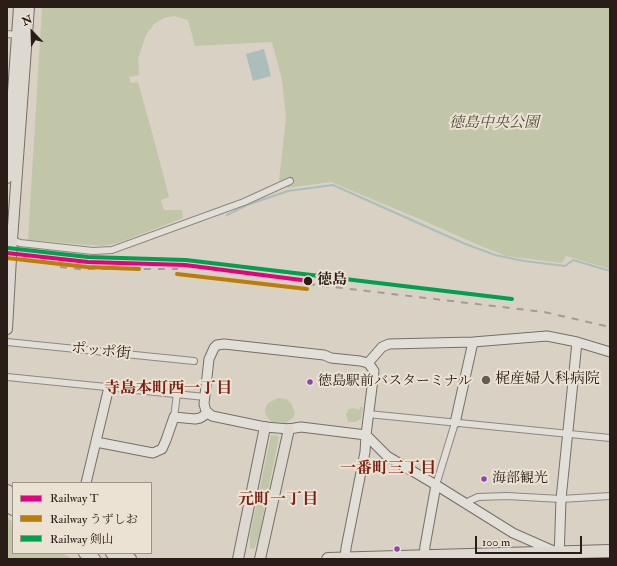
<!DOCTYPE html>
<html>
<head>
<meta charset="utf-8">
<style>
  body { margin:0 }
  #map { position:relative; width:617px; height:566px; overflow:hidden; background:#d9d1c4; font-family:"IM FELL Double Pica","Noto Serif JP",serif }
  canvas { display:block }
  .frame { position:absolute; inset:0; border:8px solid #2a1d17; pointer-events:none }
  .legend { position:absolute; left:12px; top:482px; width:140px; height:72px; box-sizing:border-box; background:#ece2d3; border:1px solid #9e9388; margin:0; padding:5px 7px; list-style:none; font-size:12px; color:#2a1d17 }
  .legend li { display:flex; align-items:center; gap:8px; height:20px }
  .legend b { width:20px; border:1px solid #9e9388 }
  .north { position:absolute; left:12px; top:12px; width:40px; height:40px; -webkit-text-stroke:3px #ece2d3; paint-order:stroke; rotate:337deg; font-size:11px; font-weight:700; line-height:16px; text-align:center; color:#2a1d17 }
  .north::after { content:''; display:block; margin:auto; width:14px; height:18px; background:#2a1d17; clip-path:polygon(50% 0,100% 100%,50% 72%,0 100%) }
  .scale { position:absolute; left:475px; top:536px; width:107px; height:18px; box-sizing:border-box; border:2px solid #2a1d17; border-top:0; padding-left:5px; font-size:12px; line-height:14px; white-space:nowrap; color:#2a1d17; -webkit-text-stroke:3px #ece2d3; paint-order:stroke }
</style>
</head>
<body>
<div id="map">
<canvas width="617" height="566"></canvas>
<div class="frame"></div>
<ul class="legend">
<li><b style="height:5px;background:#e5007d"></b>Railway T</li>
<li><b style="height:5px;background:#ba7d07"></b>Railway うずしお</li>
<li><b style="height:5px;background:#029f4e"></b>Railway 剣山</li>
</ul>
<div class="north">N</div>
<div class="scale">100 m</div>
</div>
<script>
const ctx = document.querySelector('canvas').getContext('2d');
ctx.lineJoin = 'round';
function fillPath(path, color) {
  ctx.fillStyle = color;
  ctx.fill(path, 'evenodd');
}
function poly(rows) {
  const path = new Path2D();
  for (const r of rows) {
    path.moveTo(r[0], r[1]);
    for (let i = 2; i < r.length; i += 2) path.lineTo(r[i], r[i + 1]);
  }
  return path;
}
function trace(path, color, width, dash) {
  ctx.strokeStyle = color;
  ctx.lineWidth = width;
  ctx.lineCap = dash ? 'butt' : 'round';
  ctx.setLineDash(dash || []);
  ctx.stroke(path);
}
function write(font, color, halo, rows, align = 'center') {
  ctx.font = font + ' "IM FELL Double Pica","Noto Serif JP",serif';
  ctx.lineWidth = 4;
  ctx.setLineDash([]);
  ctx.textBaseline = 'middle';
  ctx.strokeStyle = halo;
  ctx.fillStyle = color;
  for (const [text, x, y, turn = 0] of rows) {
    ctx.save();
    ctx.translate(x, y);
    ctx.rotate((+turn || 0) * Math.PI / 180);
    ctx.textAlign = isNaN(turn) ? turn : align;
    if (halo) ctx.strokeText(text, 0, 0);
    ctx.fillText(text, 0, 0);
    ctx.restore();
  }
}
const green = poly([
  [42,7,610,7,610,269,566,256,562,263,506,256,476,244,422,220,331,182,288,188,279,180,286,118,282,80,272,42,195,46,188,20,174,16,164,18,154,24,146,35,138,59,139,75,129,77,131,83,138,82,153,136,169,197,161,200,164,210,182,210,183,218,118,243,101,246,28,240],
  [278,398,286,399,291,403,295,413,293,418,286,423,271,422,265,414,265,409,268,403],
  [360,407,363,407,361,419,355,422,348,422,346,415,348,410,353,408,359,410],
  [271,435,279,436,259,536,254,549,250,548,250,535],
  [7,518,13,522,13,553,62,553,72,559,7,559]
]);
const water = poly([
  [264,49,271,76,253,81,246,54]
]);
const stream = poly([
  [227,215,247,205,288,191,333,185,463,243,495,255,524,261,565,266,573,260,610,271]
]);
const street = poly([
  [7,34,17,35],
  [7,238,20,243,93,251,112,250,244,202,290,181],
  [7,342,194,361],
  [7,377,205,397],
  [368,414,610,438],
  [174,417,177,394],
  [436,485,455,423],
  [465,503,478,497,507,496,561,499,610,496]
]);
const secondary = poly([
  [224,344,324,355,331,358,360,361,368,363,372,368,374,371,366,435,301,427,289,429,265,427,212,416,206,411,204,404,209,359,214,348,217,345,224,344],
  [368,363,382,347,389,344,473,342,547,336,577,342,610,352],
  [455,423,473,342],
  [366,435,387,456,436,485,513,533,556,552],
  [96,442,153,453,162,449,166,440,174,417,195,419,200,418,208,413],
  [86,483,109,387],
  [424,557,425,546,436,485],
  [345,559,346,548,365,452,366,435],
  [559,559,561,499,577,342]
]);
const primary = poly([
  [7,178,19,7],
  [7,329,12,240,29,7],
  [238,559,265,427],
  [260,559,289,429]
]);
const highway = poly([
  [7,491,13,495],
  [7,505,13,509],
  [85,553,94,559],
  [112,553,130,559],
  [328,559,610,551]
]);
const rail = poly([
  [60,267,80,269,178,269],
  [308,284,544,312,610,327]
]);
const rail1 = poly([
  [7,253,88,262,185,265,309,281]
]);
const rail2 = poly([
  [7,258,87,267,139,269],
  [177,274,307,289]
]);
const rail3 = poly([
  [8,248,88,257,186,260,512,299]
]);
const markers = [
  [308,281,5,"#2a1d17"],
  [486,380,5,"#675c54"],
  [310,382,3.5,"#8e44ad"],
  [484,479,3.5,"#8e44ad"],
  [397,549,3.5,"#8e44ad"]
];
const busNames = [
  ["徳島駅前バスターミナル",318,382],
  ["海部観光",492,479]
];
const parkNames = [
  ["徳島中央公園",494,124]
];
const stopNames = [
  ["徳島",317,281]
];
const streetNames = [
  ["ポッポ街",101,352,6]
];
const poiNames = [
  ["梶産婦人科病院",495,380]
];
const neighbourhoodNames = [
  ["寺島本町西一丁目",168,390],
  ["一番町三丁目",388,470],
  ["元町一丁目",278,501]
];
fillPath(green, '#c2c6a9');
fillPath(water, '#abbebc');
trace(stream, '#abbebc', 2);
trace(street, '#8e8780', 8);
trace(secondary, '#756f68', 11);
trace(primary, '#756f68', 12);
trace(highway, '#756f68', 14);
trace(street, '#e2ded8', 6);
trace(secondary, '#e2ded8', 9);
trace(primary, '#ddd9d1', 10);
trace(highway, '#ddd9d1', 12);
trace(rail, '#a19c97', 2, [7, 7]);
trace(rail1, '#e5007d', 4);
trace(rail2, '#ba7d07', 4);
trace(rail3, '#029f4e', 4);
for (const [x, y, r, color] of markers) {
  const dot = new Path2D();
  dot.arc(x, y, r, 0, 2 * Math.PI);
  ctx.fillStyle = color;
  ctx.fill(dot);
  trace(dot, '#ece2d3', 1.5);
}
write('14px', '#2a1d17', '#ece2d3', busNames, 'left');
write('italic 15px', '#524d3c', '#ece2d3', parkNames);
write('bold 15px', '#2a1d17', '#ece2d3', stopNames, 'left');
write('15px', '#2a1d17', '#ece2d3', streetNames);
write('15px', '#2a1d17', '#ece2d3', poiNames, 'left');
write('bold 16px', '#7a1f14', '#ece2d3', neighbourhoodNames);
</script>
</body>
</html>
